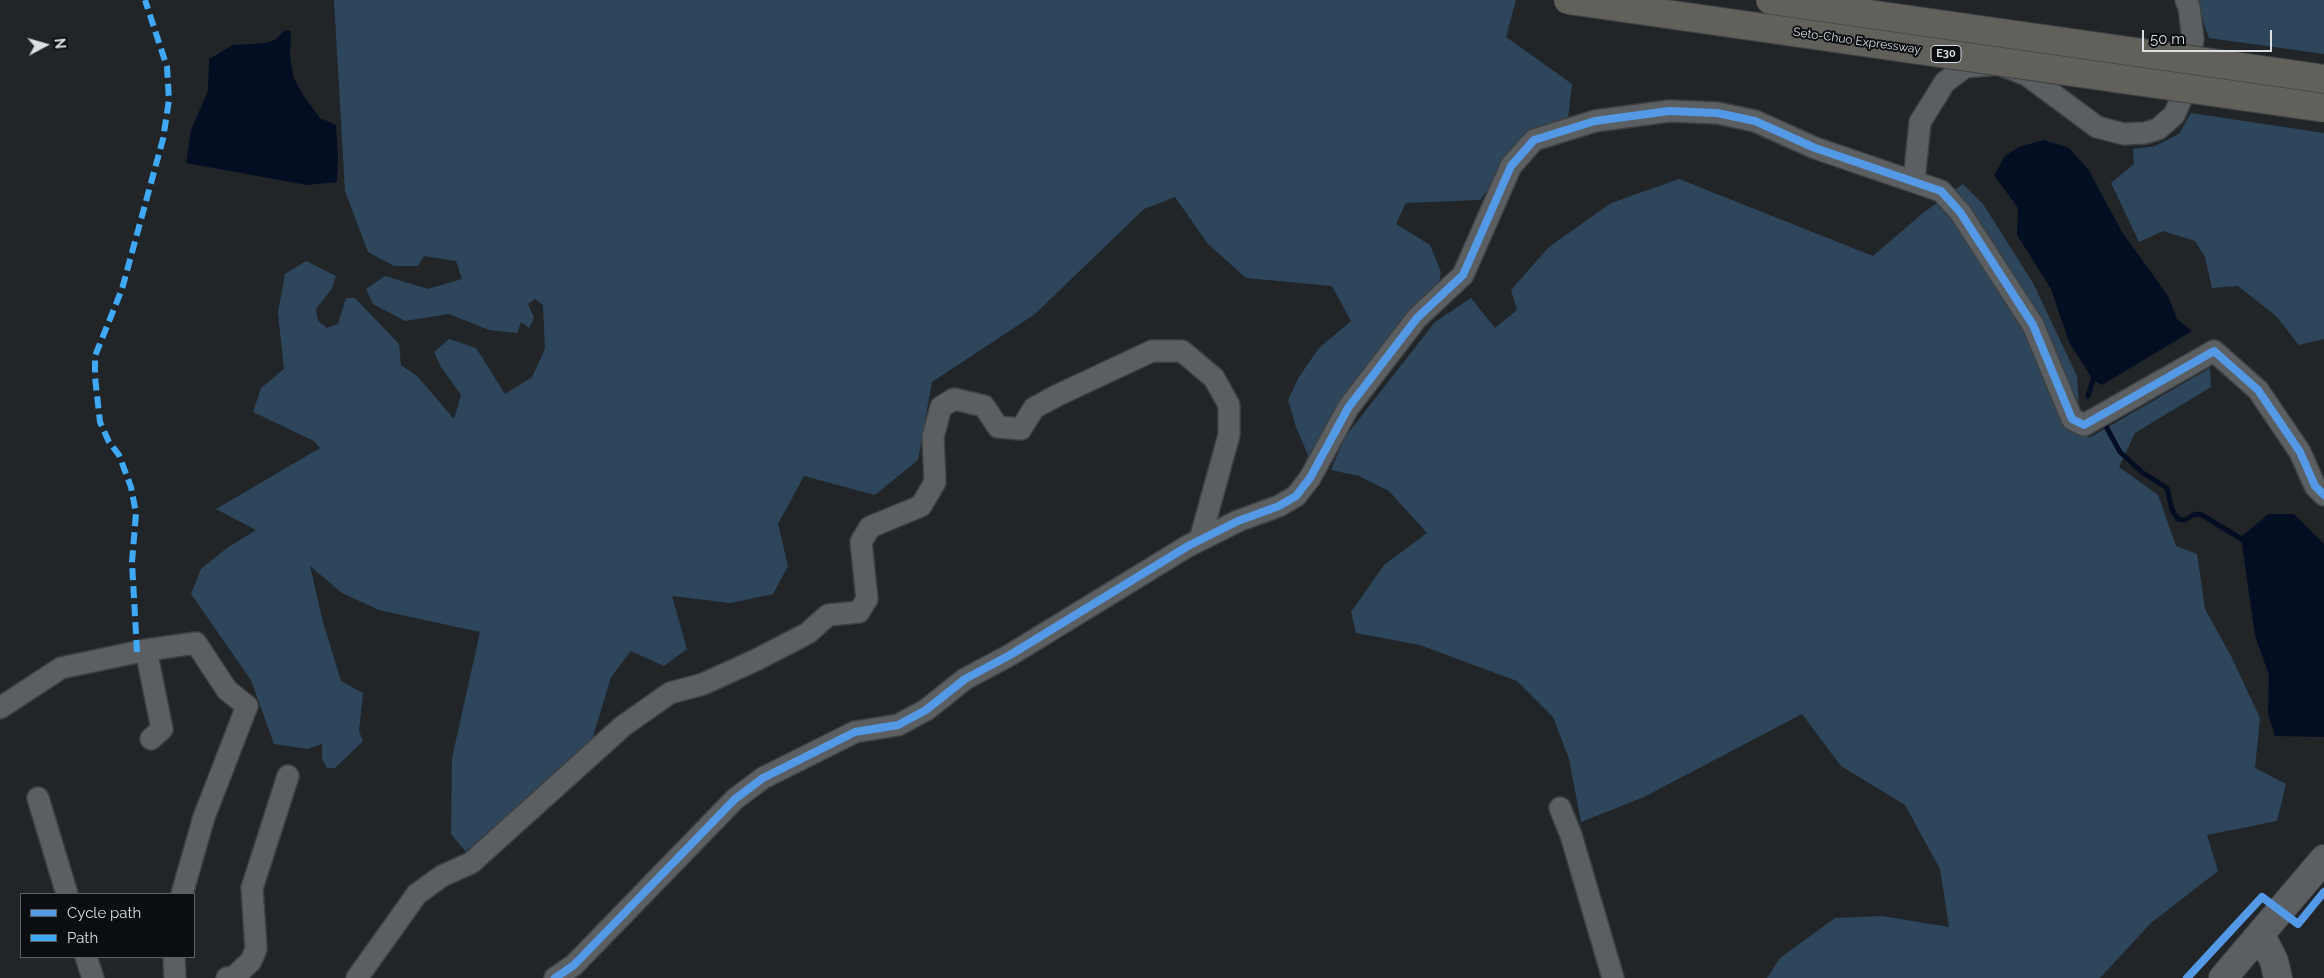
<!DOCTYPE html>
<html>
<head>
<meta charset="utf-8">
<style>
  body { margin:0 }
  #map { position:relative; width:2324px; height:978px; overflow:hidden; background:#212528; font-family:Raleway,sans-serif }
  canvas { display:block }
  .legend { position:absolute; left:20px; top:893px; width:175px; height:65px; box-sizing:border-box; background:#0b0e10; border:1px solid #5e6265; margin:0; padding:6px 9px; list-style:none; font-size:15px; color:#dbdfe4 }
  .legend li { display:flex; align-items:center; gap:10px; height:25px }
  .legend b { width:25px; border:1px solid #5e6265 }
  .north { position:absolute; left:20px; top:20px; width:50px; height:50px; -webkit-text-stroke:4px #0b0e10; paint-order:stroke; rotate:84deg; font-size:14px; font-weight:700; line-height:20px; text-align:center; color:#dbdfe4 }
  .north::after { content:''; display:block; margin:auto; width:18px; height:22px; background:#dbdfe4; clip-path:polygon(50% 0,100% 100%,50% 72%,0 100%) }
  .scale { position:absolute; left:2142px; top:30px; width:130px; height:22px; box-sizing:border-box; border:2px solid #dbdfe4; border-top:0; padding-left:6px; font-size:15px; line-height:18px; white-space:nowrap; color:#dbdfe4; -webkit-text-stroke:4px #0b0e10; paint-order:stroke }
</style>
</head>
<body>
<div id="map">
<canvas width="2324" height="978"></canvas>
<ul class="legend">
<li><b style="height:6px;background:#5399e6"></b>Cycle path</li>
<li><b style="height:6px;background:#3fa9f5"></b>Path</li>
</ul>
<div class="north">N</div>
<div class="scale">50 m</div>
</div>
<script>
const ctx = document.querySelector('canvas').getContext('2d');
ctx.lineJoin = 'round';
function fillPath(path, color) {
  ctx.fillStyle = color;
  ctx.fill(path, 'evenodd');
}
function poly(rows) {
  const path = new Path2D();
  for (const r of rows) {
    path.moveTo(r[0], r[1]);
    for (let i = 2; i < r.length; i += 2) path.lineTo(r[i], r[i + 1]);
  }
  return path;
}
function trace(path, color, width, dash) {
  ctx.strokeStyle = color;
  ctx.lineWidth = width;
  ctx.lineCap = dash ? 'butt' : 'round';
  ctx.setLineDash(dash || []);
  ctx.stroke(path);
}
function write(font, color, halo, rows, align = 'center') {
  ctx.font = font + ' Raleway,sans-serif';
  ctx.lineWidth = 4;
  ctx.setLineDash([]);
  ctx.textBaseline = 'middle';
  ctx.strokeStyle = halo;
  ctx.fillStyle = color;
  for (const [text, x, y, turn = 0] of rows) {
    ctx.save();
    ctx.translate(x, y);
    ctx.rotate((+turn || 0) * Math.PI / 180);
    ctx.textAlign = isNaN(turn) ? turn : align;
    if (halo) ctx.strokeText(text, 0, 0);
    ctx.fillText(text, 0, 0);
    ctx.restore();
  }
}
const green = poly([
  [334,0,1516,0,1506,37,1572,84,1568,119,1529,134,1480,200,1406,203,1396,224,1430,245,1441,272,1438,288,1311,462,1296,427,1288,400,1299,377,1319,348,1351,321,1332,286,1246,278,1208,244,1175,197,1144,209,1035,314,932,382,918,460,875,495,804,476,778,524,788,566,773,594,730,603,672,596,687,649,664,666,631,651,611,677,592,740,492,832,465,851,451,834,452,758,480,632,379,610,342,593,310,566,323,622,341,681,363,693,359,731,363,741,335,768,327,768,322,758,322,744,308,749,274,744,251,680,191,594,201,569,227,548,256,530,216,509,320,448,314,441,253,412,261,388,284,369,278,313,285,274,306,261,336,276,332,288,316,309,318,321,327,328,338,324,346,298,355,298,399,344,401,365,417,376,454,419,461,395,441,367,434,352,449,339,476,348,505,394,532,377,545,349,543,305,535,299,528,304,534,318,529,328,521,322,517,333,489,330,449,314,405,321,373,304,366,289,385,276,428,289,462,279,456,261,424,256,418,266,394,266,368,252,345,191],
  [2196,0,2324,0,2324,54,2209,38],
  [2191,113,2324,133,2324,339,2299,345,2276,316,2238,286,2212,288,2205,257,2195,241,2163,231,2139,242,2111,183,2134,164,2133,149,2155,146,2179,134],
  [1679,179,1873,256,1923,213,1963,184,1983,204,2033,283,2077,376,2079,407,2089,438,2210,368,2211,387,2135,433,2119,467,2158,495,2176,546,2197,554,2205,609,2232,658,2260,718,2255,768,2286,784,2277,821,2207,835,2218,871,2151,923,2100,978,1767,978,1780,958,1835,918,1882,916,1949,927,1940,869,1905,805,1841,766,1802,714,1644,797,1581,822,1569,759,1553,717,1517,681,1420,645,1356,633,1351,612,1384,565,1427,533,1389,491,1359,476,1331,470,1345,437,1435,322,1471,298,1495,328,1517,310,1511,290,1549,247,1611,203]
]);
const water = poly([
  [285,30,291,31,290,54,293,76,303,95,320,118,336,125,338,156,337,182,307,185,186,163,191,130,208,91,209,59,233,45,265,43,275,40],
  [2044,140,2069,148,2088,169,2122,232,2168,296,2177,319,2192,331,2102,385,2093,380,2069,342,2051,289,2017,235,2018,208,1994,175,2005,156,2019,147],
  [2268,514,2294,514,2324,544,2324,737,2275,736,2268,714,2269,675,2255,636,2241,537]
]);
const stream = poly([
  [2088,396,2093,380],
  [2103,421,2120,452,2143,473,2167,488,2172,510,2178,519,2185,520,2193,515,2200,514,2245,541]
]);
const street = poly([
  [1914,181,1920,122,1945,82,1965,67,1998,64,2027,75,2097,127,2124,134,2145,133,2158,129,2174,115,2180,102,2193,39,2189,7,2186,0],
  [146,650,162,729,151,739],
  [0,708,61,668,146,650,196,643,227,690,247,706,204,817,182,894],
  [38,798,67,894],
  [1560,808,1571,835,1613,978],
  [86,957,93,978],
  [174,957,175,978],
  [227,978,234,977,251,961,256,949,252,888,288,776],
  [357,978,417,894,442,876,471,863,623,726,670,693,703,684,756,660,808,633,828,615,859,612,867,599,861,542,870,527,921,506,935,482,933,437,941,407,954,399,984,406,998,427,1021,429,1034,408,1058,395,1152,351,1182,351,1214,378,1229,405,1229,435,1200,540],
  [555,978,574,965,735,799,763,778,855,732,898,725,926,710,965,679,1010,655,1188,546,1238,521,1279,506,1296,496,1310,478,1348,408,1417,318,1463,275,1511,166,1534,140,1595,121,1669,111,1717,113,1755,121,1815,148,1941,191,1960,212,2033,325,2072,419,2084,425,2214,351,2258,390,2300,452,2315,486,2324,495]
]);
const secondary = poly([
  [2261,935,2274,961,2278,978],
  [2223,978,2324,859]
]);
const highwayBridge = poly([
  [1568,0,2324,108],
  [1770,0,2324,79]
]);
const quiet = poly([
  [137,652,132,562,136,513,131,487,119,455,109,442,100,422,95,377,95,356,122,289,163,139,169,100,167,67,145,0]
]);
const cycleway = poly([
  [555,978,574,965,735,799,763,778,855,732,898,725,926,710,965,679,1010,655,1188,546,1238,521,1279,506,1296,496,1310,478,1348,408,1417,318,1463,275,1511,166,1534,140,1595,121,1669,111,1717,113,1755,121,1815,148,1941,191,1960,212,2033,325,2072,419,2084,425,2214,351,2258,390,2300,452,2315,486,2324,495],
  [2187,978,2262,897,2298,924,2324,892]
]);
const shields = [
  [1946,54,30]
];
const shieldNames = [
  ["E30",1946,54]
];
const streetNames = [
  ["Seto-Chuo Expressway",1857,41,8]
];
fillPath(green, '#2e465c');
fillPath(water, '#030e22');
trace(stream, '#030e22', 5);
trace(street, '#3d4042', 24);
trace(secondary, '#3d4042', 30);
trace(street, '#5c5f62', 21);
trace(secondary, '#5c5f62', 28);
trace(highwayBridge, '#3d4042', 30, []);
trace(highwayBridge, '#62605b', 28);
trace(quiet, '#3fa9f5', 6, [12, 6]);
trace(cycleway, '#5399e6', 8);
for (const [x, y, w] of shields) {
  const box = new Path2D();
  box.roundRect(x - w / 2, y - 8.5, w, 17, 4);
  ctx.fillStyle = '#0b0e10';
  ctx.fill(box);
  trace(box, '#dbdfe4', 1);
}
write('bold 11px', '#dbdfe4', null, shieldNames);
write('12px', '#dbdfe4', '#0b0e10', streetNames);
</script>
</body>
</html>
